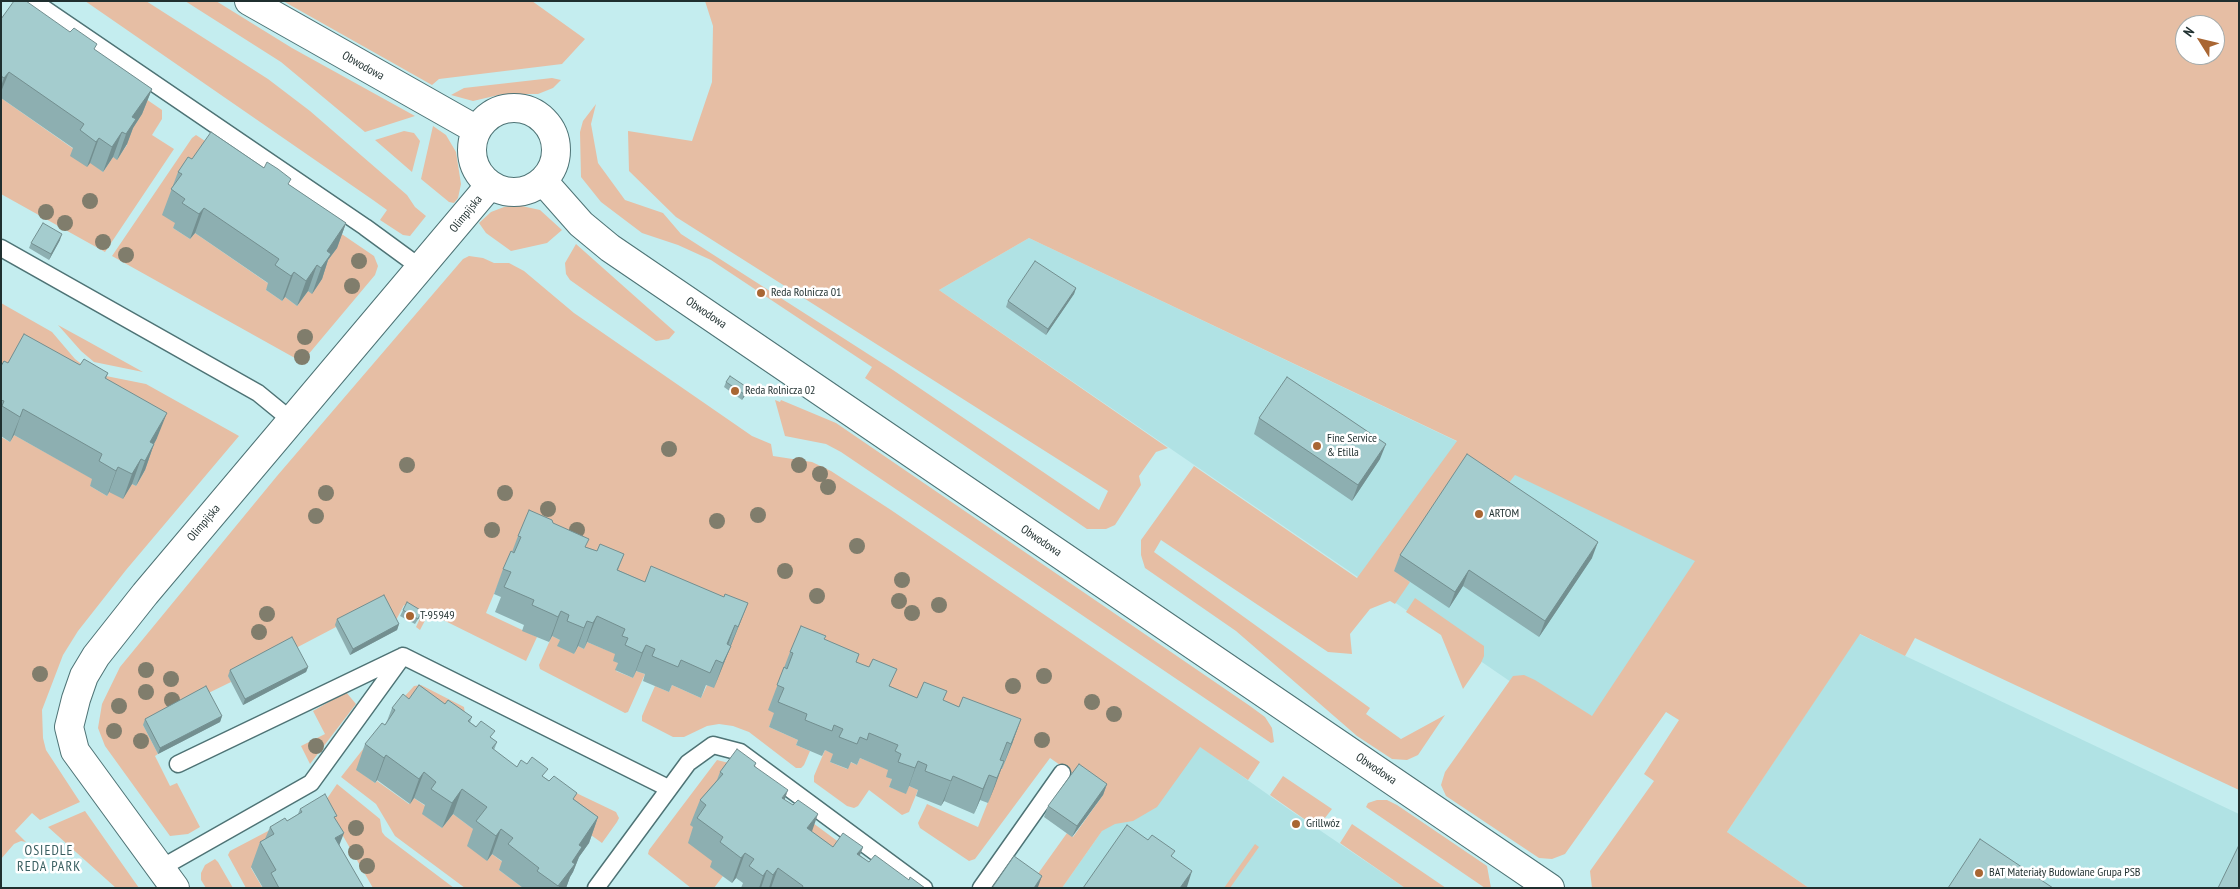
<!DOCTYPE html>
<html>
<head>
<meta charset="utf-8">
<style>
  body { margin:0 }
  #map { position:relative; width:2240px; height:889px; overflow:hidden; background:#c4edef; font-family:"PT Sans Narrow",sans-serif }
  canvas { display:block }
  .frame { position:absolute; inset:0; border:2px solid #1f2f2f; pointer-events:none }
  .north { position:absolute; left:2175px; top:15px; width:50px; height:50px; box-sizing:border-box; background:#fff; border:1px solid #a5acac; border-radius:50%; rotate:306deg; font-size:14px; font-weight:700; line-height:20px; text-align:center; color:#1f2f2f }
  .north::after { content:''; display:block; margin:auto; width:18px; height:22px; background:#a96633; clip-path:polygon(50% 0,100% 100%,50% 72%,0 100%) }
</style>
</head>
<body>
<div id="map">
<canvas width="2240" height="889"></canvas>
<div class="frame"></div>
<div class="north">N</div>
</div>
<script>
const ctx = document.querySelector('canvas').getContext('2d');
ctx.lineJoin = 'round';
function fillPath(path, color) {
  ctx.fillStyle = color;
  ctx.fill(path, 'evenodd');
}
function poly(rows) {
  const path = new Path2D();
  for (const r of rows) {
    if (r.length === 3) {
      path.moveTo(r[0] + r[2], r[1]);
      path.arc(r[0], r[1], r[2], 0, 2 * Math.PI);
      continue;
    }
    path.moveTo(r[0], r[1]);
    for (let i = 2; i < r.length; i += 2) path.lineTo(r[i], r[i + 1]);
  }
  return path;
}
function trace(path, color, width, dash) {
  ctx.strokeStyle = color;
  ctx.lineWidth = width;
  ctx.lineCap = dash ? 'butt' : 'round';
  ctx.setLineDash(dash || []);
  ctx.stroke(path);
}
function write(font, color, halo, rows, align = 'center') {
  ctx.font = font + ' "PT Sans Narrow",sans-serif';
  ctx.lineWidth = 5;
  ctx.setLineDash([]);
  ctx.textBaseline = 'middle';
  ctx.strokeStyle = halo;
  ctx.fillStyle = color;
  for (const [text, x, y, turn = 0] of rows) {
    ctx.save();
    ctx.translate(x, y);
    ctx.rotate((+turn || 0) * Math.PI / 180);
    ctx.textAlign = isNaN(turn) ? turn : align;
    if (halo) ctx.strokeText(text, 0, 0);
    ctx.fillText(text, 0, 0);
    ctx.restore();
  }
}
const built = poly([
  [1029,238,1717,565,1600,743,939,290],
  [1859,634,2239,814,2239,888,1809,888,1727,832],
  [1174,728,1287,808,1405,888,1062,888]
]);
const green = poly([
  [85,1,146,1,268,79,310,111,407,195,415,207,426,216,410,236,403,235,380,220,387,210,373,200],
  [185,1,216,1,292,48,415,116,365,132,281,62],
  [283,1,532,1,585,39,562,64,439,79,432,85],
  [705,1,2239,1,2239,790,1915,638,1905,656,1860,634,1727,832,1809,888,1592,888,1590,871,1654,781,1644,774,1679,720,1666,712,1565,854,1552,859,1539,858,1446,796,1441,785,1445,772,1513,676,1524,675,1535,680,1592,716,1695,561,1515,475,1504,489,1394,570,1410,582,1395,604,1390,601,1370,609,1350,634,1352,654,1328,652,1161,540,1154,552,1370,708,1366,714,1401,739,1445,715,1418,755,1407,760,1392,759,1357,736,1236,631,1145,568,1141,555,1141,540,1194,466,1357,578,1457,441,1029,238,939,290,1168,448,1156,452,1139,476,1141,485,1115,525,1106,529,1087,529,865,378,872,367,711,260,678,245,642,233,601,202,581,177,580,132,583,121,596,104,591,124,598,163,625,200,663,213,681,234,893,370,1099,510,1108,491,676,217,629,171,628,131,692,141,712,82,713,26],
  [2185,25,2215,25,2215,55,2185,55],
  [82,55,162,110,162,119,152,135,174,149,105,252,1,194,1,98,75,150,103,172,113,157,117,159,127,145],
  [552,78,561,80,553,88,538,94,503,94,473,101,451,95,464,88],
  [433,126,446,135,456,152,461,184,458,198,454,203,449,202,421,179],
  [404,131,414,133,420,141,412,172,375,140],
  [196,135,260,177,176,224,173,228,190,239,195,233,269,284,266,290,282,301,285,297,297,306,308,291,312,293,322,279,277,190,374,256,378,266,375,275,302,362,112,256,192,138],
  [517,205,540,210,562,230,547,243,511,251,486,233,479,223,491,212,504,207],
  [576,244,675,332,669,339,656,341,570,280,566,274,565,263],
  [469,256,483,258,494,263,509,263,524,271,574,313,752,436,771,444,773,456,812,462,831,471,891,510,1260,762,1248,780,1200,747,1157,807,1133,821,1115,824,1102,831,1062,888,1038,888,1032,882,1067,833,1073,837,1103,795,1050,758,975,859,969,861,920,828,918,823,927,804,978,827,994,787,998,767,1002,769,1012,744,775,713,769,727,798,740,796,745,810,751,804,765,801,768,796,768,749,732,733,726,719,724,707,726,684,737,673,737,642,721,642,716,655,686,669,692,672,685,701,698,707,685,714,688,501,577,486,613,537,637,526,661,429,613,420,630,416,627,422,614,404,605,394,624,336,627,294,649,229,675,231,682,143,725,158,754,155,756,170,786,177,783,200,827,188,834,170,836,105,746,98,728,102,704,120,667,277,476,463,259],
  [1,303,52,332,75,359,84,366,1,384],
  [58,325,89,342,143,372,94,362,81,351],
  [96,374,146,384,239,436,126,570,78,631,63,655,42,710,43,738,46,750,80,802,40,820,32,813,15,831,26,842,21,841,14,844,1,859,1,437,10,442,14,435,93,479,90,486,107,496,109,492,132,484,136,486,145,470],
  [775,400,780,402,781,400,836,423,1250,706,1265,717,1272,728,1274,742,1271,743,841,452,826,444,785,436],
  [1415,598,1484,646,1484,656,1481,663,1463,689,1441,635,1406,612],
  [552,636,560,640,574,654,578,646,584,649,587,642,616,654,618,663,616,671,633,678,636,671,645,674,628,712,625,713,540,669,539,665],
  [421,685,464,707,465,714,453,731,405,696,414,686],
  [346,692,356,704,310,764,301,746,325,734,313,711],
  [371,739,357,770,375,783,377,781,409,804,414,798,427,807,423,814,442,828,453,814,477,832,487,861,492,854,504,863,499,870,523,888,465,888,395,836,376,804,341,777],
  [825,750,834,754,830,762,847,769,850,762,857,765,860,758,889,770,892,780,889,787,906,793,909,786,918,790,909,812,902,815,869,790,858,806,854,808,847,806,814,782,814,776],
  [717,760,733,764,901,888,691,825,697,830,714,862,711,867,723,876,714,888,691,888,648,854,649,850],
  [1283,776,1332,809,1317,828,1270,795],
  [337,784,380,819,382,832,385,836,454,888,373,888,324,803],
  [570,790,616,812,619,818,617,822,602,843,555,809],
  [1377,800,1387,800,1397,805,1487,866,1491,888,1485,888,1366,807,1368,803],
  [308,810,251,868,262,887,246,888,228,855,230,851],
  [85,811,139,888,116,888,48,827],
  [1352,824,1446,888,1405,888,1340,843],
  [1255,844,1259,847,1230,888,1224,888],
  [215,859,218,862,233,888,206,888,201,880,201,873,205,865]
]);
const lane = poly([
  [33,1,365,227,421,268],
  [1,248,258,393,291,420],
  [403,656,668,788],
  [178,764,401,657],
  [161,868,311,783,403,656],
  [596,888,688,763,713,745,740,752,924,888],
  [981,888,1062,773]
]);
const street = poly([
  [175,888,75,751,69,727,76,699,84,676,96,656,145,594,490,185]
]);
const secondary = poly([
  [249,1,477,130],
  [514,150,42],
  [543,181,581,224,610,248,1550,888]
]);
const trees = [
  [90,201],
  [46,212],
  [65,223],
  [103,242],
  [126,255],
  [359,261],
  [352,286],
  [305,337],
  [302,357],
  [669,449],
  [407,465],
  [799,465],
  [820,474],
  [828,487],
  [326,493],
  [505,493],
  [548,509],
  [758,515],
  [316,516],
  [717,521],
  [492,530],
  [577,530],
  [857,546],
  [785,571],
  [902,580],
  [817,596],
  [899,601],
  [939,605],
  [912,613],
  [267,614],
  [259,632],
  [146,670],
  [40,674],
  [1044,676],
  [171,679],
  [1013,686],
  [146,692],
  [172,700],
  [1092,702],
  [119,706],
  [1114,714],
  [114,731],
  [1042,740],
  [141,741],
  [316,746],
  [356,828],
  [356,852],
  [367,866]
];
const wall = poly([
  [1,19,95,50,152,89,142,114,133,128,127,144,117,160,113,157,103,172,90,163,87,167,70,156,73,148,1,98],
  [192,159,289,185,346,223,337,248,328,260,322,279,312,294,308,291,297,306,285,297,282,301,266,290,268,283,195,233,190,239,173,228,175,223,162,215,178,172],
  [60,240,49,260,29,248,31,243],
  [1076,288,1074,294,1046,335,1006,307,1008,301],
  [8,363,80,365,108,373,106,379,157,438,154,444,145,470,136,486,132,484,123,499,109,492,107,496,90,486,92,479,14,435,10,442,1,436,1,366],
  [726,382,746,394,742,400,724,387],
  [1259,418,1380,459,1352,501,1254,434],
  [553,523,586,547,597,551,624,554,618,570,645,582,724,597,748,603,714,688,706,685,701,698,672,685,669,692,643,681,645,674,636,671,633,678,615,670,618,663,613,661,615,654,587,642,584,649,578,646,574,654,557,646,560,640,552,636,549,642,522,631,524,625,495,612,501,597,494,594,503,569,512,552,518,536],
  [1400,555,1592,558,1539,637,1463,586,1449,608,1394,571],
  [403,610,420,616,415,624,400,616],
  [337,619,399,624,397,630,350,655,335,625],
  [824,640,859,654,856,662,890,686,917,698,943,700,959,707,1021,719,1012,744,1002,769,1001,769,988,803,980,800,974,814,944,801,941,806,916,796,918,790,909,786,906,794,889,787,892,779,886,777,888,770,860,758,857,765,851,762,848,769,830,762,833,754,825,750,822,756,796,745,798,740,769,727,774,713,768,710,790,652],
  [308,667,306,672,243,705,228,676,230,670],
  [409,699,445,704,472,717,470,722,497,742,494,750,517,767,544,777,598,817,589,843,579,857,573,872,570,877,566,888,523,888,499,870,502,861,492,854,487,861,467,846,473,829,453,814,442,828,422,814,425,805,414,798,410,804,377,780,375,783,356,770,365,744,385,725,387,721,392,708],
  [222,716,220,722,158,754,143,725,145,719],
  [756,763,755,766,785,800,812,832,833,847,863,847,860,855,869,862,925,888,741,888,743,883,736,878,732,883,710,867,712,861,688,843,693,827,690,825,700,800,717,780,720,772],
  [1107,784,1103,795,1072,837,1044,817,1048,806],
  [300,809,336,820,339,846,364,888,263,888,251,867,260,842,265,839,270,827,287,821,298,814]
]);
const shadedWall = poly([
  [9,72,1,92,1,86,4,78],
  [152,89,142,114,133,128,127,144,117,160,132,117],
  [122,132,113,157,103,172,112,147],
  [99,138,90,163,87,167,96,142],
  [204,208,195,233,190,239,199,214],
  [346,223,337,248,328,260,322,279,312,294,327,251],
  [62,234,60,240,49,260,51,254],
  [317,265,308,291,297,306,306,281],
  [294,272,285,297,282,301,291,276],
  [1076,288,1074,294,1046,335,1048,329],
  [748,388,746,394,742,400,744,394],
  [23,409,14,435,10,442,20,417],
  [167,413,157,438,145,461,150,442],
  [154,444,145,470,136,486,145,461],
  [1386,444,1380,459,1352,501,1358,485],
  [141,459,132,484,123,499,132,474],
  [118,467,109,492,107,496,116,471],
  [1598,542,1592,558,1539,637,1545,621],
  [1469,570,1463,586,1449,608,1455,592],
  [748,603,714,688,723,663],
  [561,611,552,636,549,642,558,617],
  [597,616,587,642,584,649,593,623],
  [587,621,578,646,574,654,584,628],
  [399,624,397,630,350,655,353,649],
  [735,625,726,651,727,644],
  [646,645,636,671,633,678,642,653],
  [308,667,306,672,243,705,245,699],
  [222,716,220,722,158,754,160,748],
  [1021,719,1012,744,1002,769,1011,744],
  [386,755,377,780,375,783,384,758],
  [918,761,909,786,906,794,915,768],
  [1004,761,995,786,988,803,997,778],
  [424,772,414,798,410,804,419,779],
  [989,775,980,800,974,814,983,789],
  [953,776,944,801,941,806],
  [1107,784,1103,795,1072,837,1077,826],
  [462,789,453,814,442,828,452,803],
  [788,790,779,816,782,798],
  [818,814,809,840,807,828],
  [598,817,589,843,579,857,573,872,570,877,566,888,558,888,579,845],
  [501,829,492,854,487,861,496,836],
  [344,833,334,859,335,838],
  [863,847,853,873,857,854],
  [745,853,736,878,732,883,741,858],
  [778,868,771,888,769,888,773,875],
  [767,870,761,888,759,888,763,876],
  [1192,871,1187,887,1186,888,1180,888],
  [1042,876,1038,887,1034,888]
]);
const building = poly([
  [14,1,26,1,70,32,74,28,97,44,94,49,152,89,132,117,136,119,126,134,122,132,112,147,99,138,96,142,80,130,84,124,9,72,4,78,1,76,1,19,14,1],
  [211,132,264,168,267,162,278,169,291,179,288,184,346,223,327,251,331,254,321,268,317,265,306,281,294,272,291,276,275,265,279,259,204,208,199,214,182,203,185,199,171,189,182,174,178,172,188,157,192,159,211,132],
  [43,223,62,234,51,254,31,243,43,223],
  [1035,261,1076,288,1048,329,1008,301,1035,261],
  [24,334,80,365,84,359,108,373,105,378,167,413,150,442,154,444,145,461,141,459,132,474,118,467,116,471,99,461,102,454,23,409,20,417,2,406,4,401,1,400,1,366,4,361,8,363,24,334],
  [730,376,748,388,744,394,726,382,730,376],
  [1287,377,1386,444,1358,485,1259,418,1287,377],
  [1467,454,1598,542,1545,621,1469,570,1455,592,1400,555,1467,454],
  [529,510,552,520,553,523,589,539,585,547,597,551,600,544,624,554,617,570,645,582,651,566,724,597,725,594,748,603,738,627,735,625,727,644,731,646,723,663,716,660,710,673,681,660,678,667,652,656,655,649,646,645,642,653,625,645,628,638,622,636,625,629,597,616,593,623,587,621,584,628,567,621,569,615,561,611,558,617,552,614,532,605,534,600,504,587,511,572,503,569,511,551,514,553,521,537,518,536,529,510],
  [384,595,399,624,353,649,337,619,384,595],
  [407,602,422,611,418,619,403,610,407,602],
  [801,626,826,636,824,639,859,654,856,662,869,667,873,659,897,669,889,686,917,698,924,682,947,691,943,700,959,707,963,697,1021,719,1011,744,1007,742,1000,760,1004,761,997,778,989,775,983,789,953,776,951,781,925,771,927,765,918,761,915,768,898,762,901,754,895,751,898,745,869,733,867,740,860,737,857,744,839,737,843,729,834,725,832,731,827,729,805,720,807,714,778,702,784,688,777,685,784,667,787,669,793,653,790,652,801,626],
  [292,637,308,667,245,699,230,670,292,637],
  [419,685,445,704,448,700,472,717,468,721,476,727,481,721,495,731,490,737,497,742,492,748,517,767,521,760,527,764,532,757,548,769,542,776,549,781,554,776,577,793,573,799,598,817,579,845,582,847,572,862,575,864,558,886,537,871,539,868,508,844,513,838,501,829,496,836,476,821,487,807,462,789,452,803,431,789,436,782,424,772,419,779,386,755,384,758,365,744,382,723,385,725,395,710,392,708,403,694,409,699,419,685],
  [206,686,222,716,160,748,145,719,206,686],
  [737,749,756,763,754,766,788,790,782,798,793,805,798,800,818,814,807,828,833,847,843,833,863,847,857,854,869,862,875,855,909,880,910,877,925,888,802,888,803,886,778,868,773,875,767,870,763,876,749,866,754,859,745,853,741,858,720,842,723,837,697,818,706,805,700,800,723,774,720,772,737,749],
  [1079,764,1107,784,1077,826,1048,806,1079,764],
  [325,794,337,816,334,817,344,833,335,838,364,888,279,888,271,873,276,870,260,842,274,834,270,827,285,818,287,821,302,812,300,809,325,794],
  [1127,825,1148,840,1152,835,1175,851,1171,856,1192,871,1180,888,1083,888,1127,825],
  [1980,839,2053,888,1948,888,1980,839],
  [2239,845,2239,888,2218,888,2239,845],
  [1014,856,1042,876,1034,888,992,888,1014,856]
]);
const markers = [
  [761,293,5,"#a96633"],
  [735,391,5,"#a96633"],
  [1317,446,5,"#a96633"],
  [1479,514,5,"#a96633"],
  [410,616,5,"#a96633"],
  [1296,824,5,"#a96633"],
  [1979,873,5,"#a96633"]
];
const streetNames = [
  ["Obwodowa",363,66,29],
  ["Olimpijska",466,214,-51],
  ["Obwodowa",706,313,34],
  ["Olimpijska",204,523,-50],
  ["Obwodowa",1041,541,34],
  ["Obwodowa",1376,769,34]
];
const poiNames = [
  ["Reda Rolnicza 01",771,293],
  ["Reda Rolnicza 02",745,391],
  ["Fine Service",1327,439],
  ["& Etilla",1327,453],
  ["ARTOM",1489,514],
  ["T-95949",420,616],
  ["Grillwóz",1306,824],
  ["BAT Materiały Budowlane Grupa PSB",1989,873]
];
const neighbourhoodNames = [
  ["OSIEDLE",49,851],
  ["REDA PARK",49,867]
];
fillPath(built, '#b0e2e4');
fillPath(green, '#e6bea4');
trace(lane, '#4e7375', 19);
trace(street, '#4e7375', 30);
trace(secondary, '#4e7375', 30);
trace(lane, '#fff', 16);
trace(street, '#fff', 28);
trace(secondary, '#fff', 28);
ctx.fillStyle = '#807d6c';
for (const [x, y] of trees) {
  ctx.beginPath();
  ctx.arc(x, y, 8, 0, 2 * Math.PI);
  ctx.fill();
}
fillPath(wall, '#8dafb1');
fillPath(shadedWall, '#738f90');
fillPath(building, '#a4ccce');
trace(building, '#738f90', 1);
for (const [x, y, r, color] of markers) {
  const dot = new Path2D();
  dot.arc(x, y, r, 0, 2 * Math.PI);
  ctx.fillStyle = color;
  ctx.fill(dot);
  trace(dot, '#fff', 2);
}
write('12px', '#1f2f2f', '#fff', streetNames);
write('12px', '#1f2f2f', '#fff', poiNames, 'left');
ctx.letterSpacing = '1px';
write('14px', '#395e60', '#fff', neighbourhoodNames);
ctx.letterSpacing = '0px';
</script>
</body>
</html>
